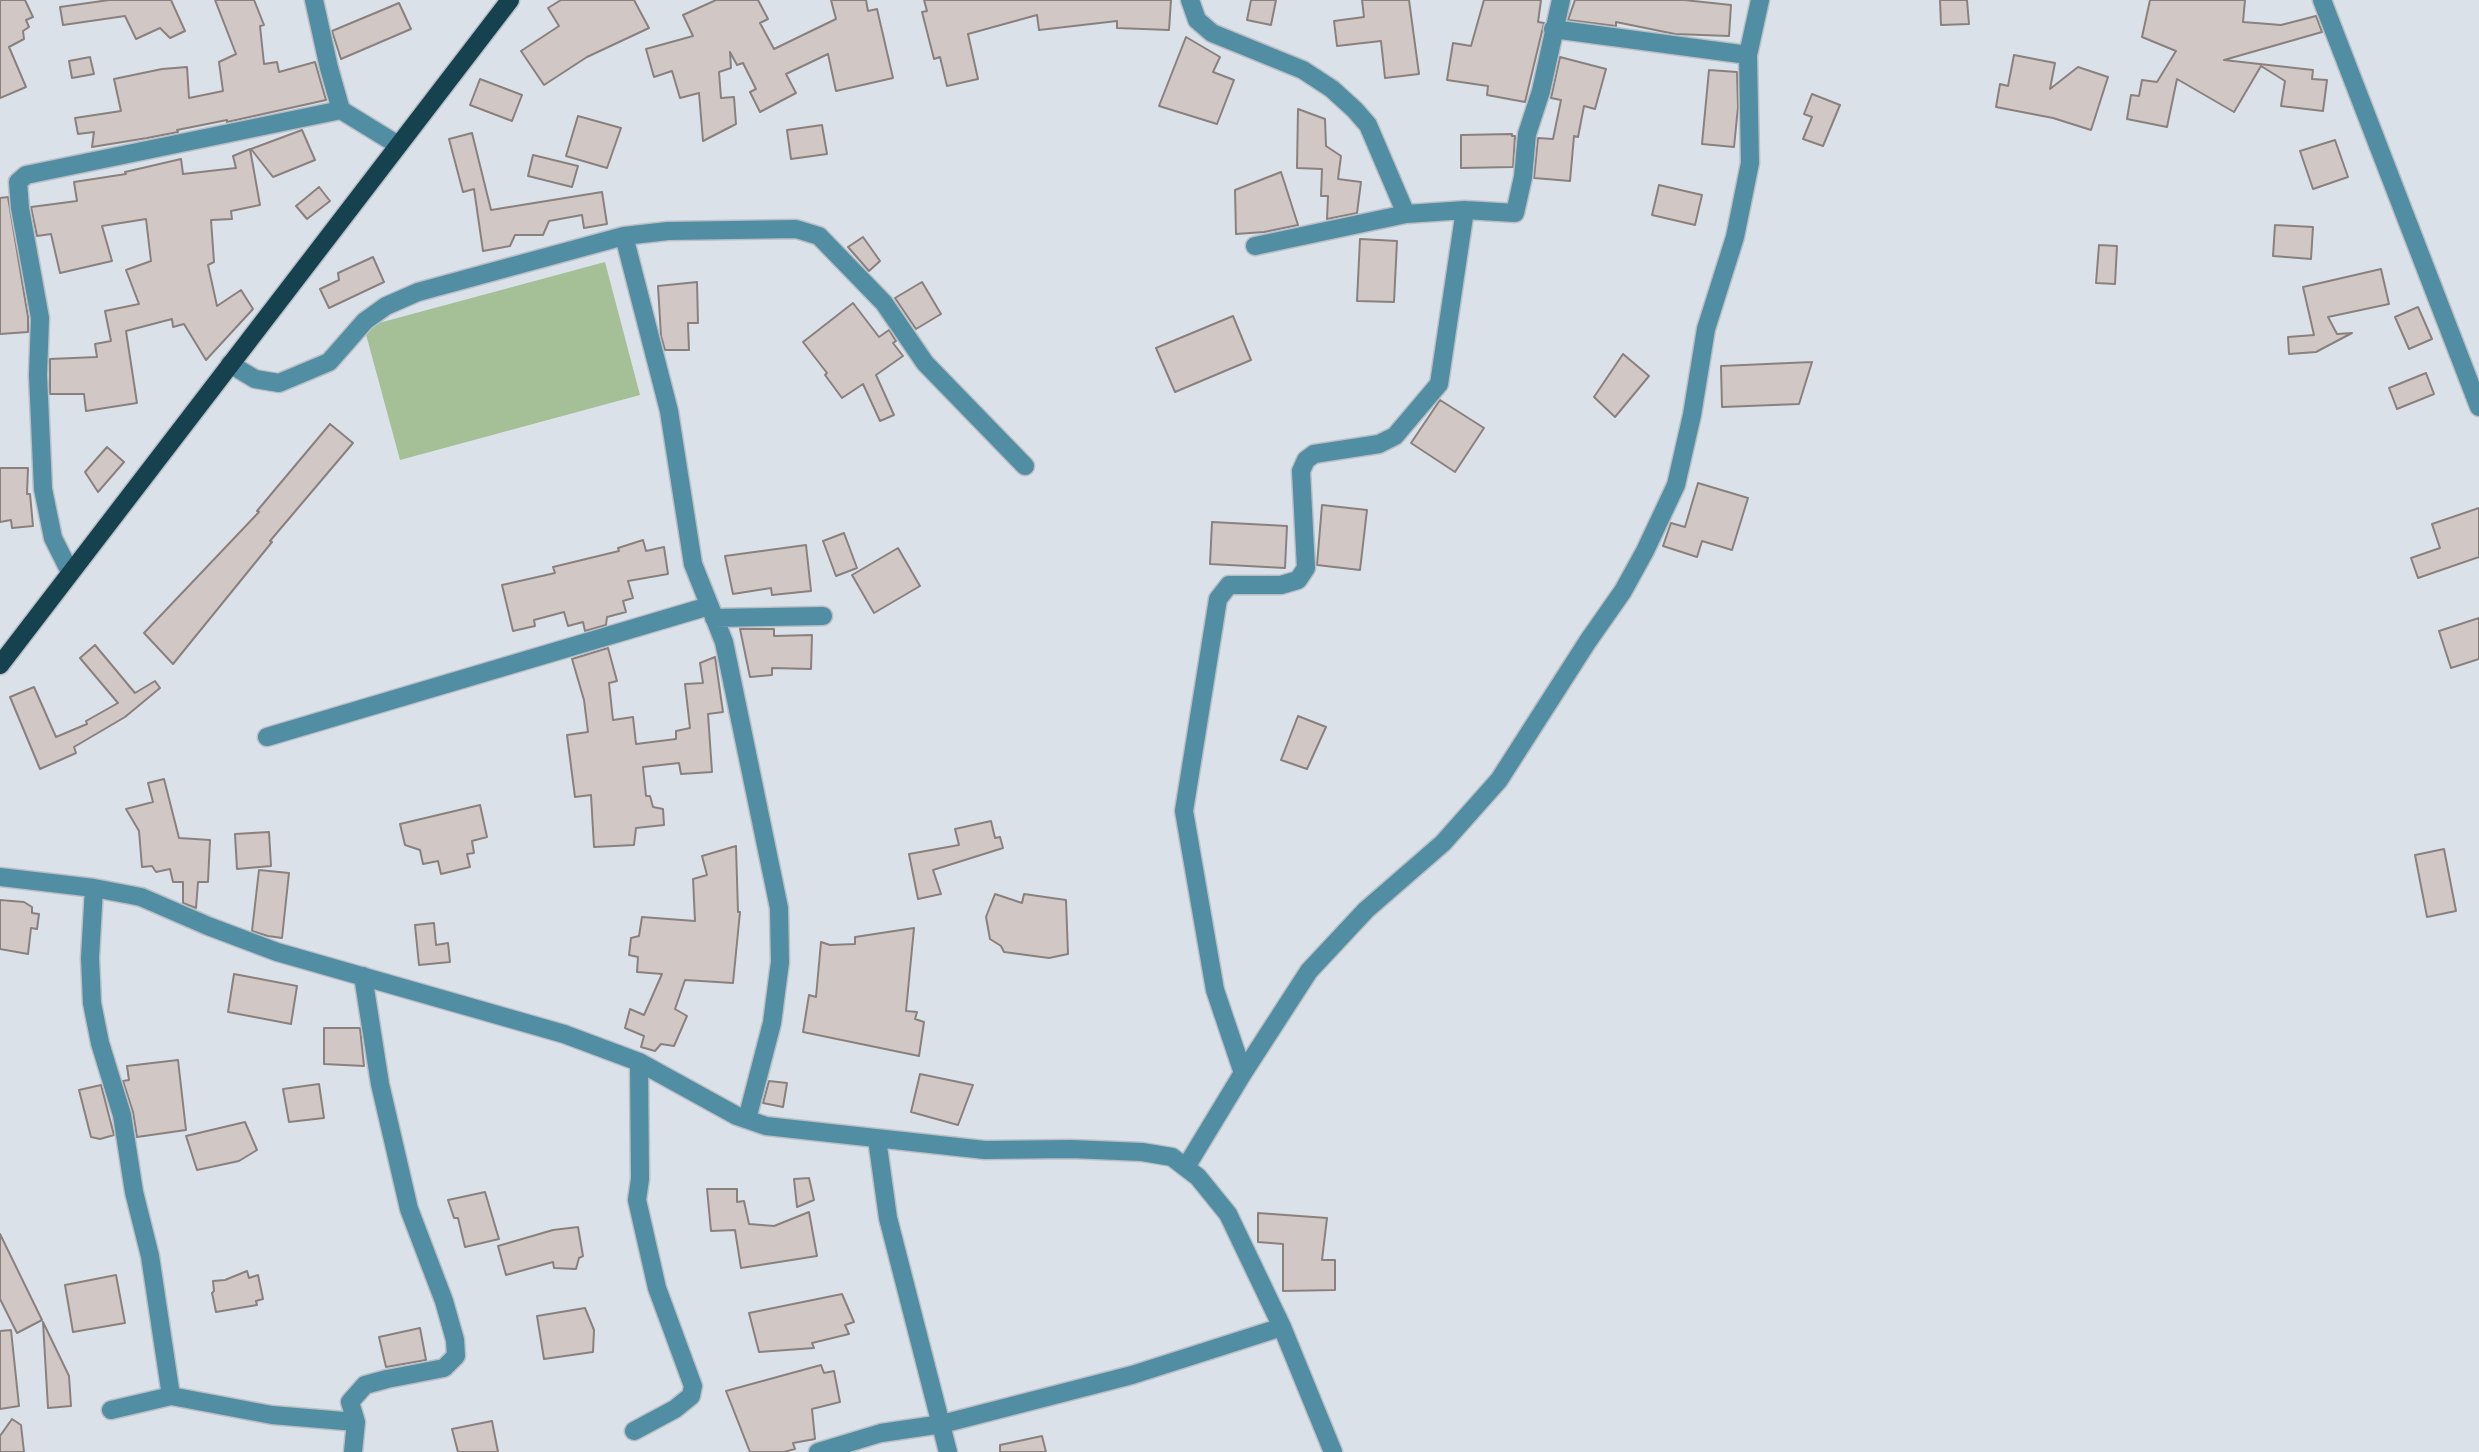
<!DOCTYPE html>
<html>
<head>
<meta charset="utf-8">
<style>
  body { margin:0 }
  canvas { display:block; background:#dae1e8 }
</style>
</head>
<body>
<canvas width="2479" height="1452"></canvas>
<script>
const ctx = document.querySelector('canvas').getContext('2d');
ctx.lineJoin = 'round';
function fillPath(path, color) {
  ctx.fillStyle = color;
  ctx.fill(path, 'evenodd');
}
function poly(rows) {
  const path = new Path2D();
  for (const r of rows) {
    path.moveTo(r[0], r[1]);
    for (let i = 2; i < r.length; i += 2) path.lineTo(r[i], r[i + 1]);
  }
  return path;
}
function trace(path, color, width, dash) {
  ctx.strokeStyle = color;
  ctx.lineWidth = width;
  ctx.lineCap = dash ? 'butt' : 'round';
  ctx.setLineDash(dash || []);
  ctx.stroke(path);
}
const green = poly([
  [605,262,640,395,400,460,364,327]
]);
const building = poly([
  [0,0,25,0,33,17,26,20,29,27,23,31,24,39,9,47,26,87,0,98,0,0],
  [109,0,171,0,185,31,170,38,160,28,136,39,125,16,63,25,60,7,109,0],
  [215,0,254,0,264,25,260,26,264,64,277,62,279,72,315,62,326,100,227,122,227,120,177,130,178,132,147,138,92,147,94,132,78,134,75,118,121,111,114,79,162,69,187,67,189,98,223,91,219,62,236,54,215,0],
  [561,0,634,0,649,28,587,57,544,85,521,51,559,26,548,8,561,0],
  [716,0,758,0,768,19,760,23,774,49,836,19,831,0,866,0,868,11,877,9,893,78,836,91,828,54,786,74,796,93,760,112,750,92,756,89,743,63,737,65,730,52,731,68,719,72,721,98,734,97,736,124,703,141,699,93,680,98,672,71,654,77,646,49,693,36,683,15,716,0],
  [924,0,1171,0,1169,30,1117,28,1117,21,1039,30,1037,15,968,34,978,79,947,86,940,57,934,59,922,12,927,11,924,0],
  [1251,0,1276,0,1271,25,1247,20,1251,0],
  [1362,0,1409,0,1419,74,1385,78,1381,41,1337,46,1334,21,1364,17,1362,0],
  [1484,0,1541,0,1538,22,1544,23,1525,102,1487,95,1488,86,1447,80,1453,43,1471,46,1484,0],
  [1575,0,1684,0,1731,5,1729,36,1675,34,1616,22,1616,26,1568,20,1575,0],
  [1940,0,1967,0,1969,24,1941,25,1940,0],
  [2150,0,2245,0,2243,22,2281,25,2316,16,2322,32,2224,60,2313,70,2312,79,2327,80,2323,111,2281,106,2285,81,2261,66,2234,112,2177,79,2167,127,2127,119,2131,95,2139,96,2142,80,2157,82,2176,51,2142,37,2150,0],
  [399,3,411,29,341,59,332,31,399,3],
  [1186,37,1220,57,1213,72,1234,80,1217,124,1159,106,1186,37],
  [2014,55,2055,63,2050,89,2078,67,2108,77,2091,130,2053,118,1996,107,2000,84,2008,86,2014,55],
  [90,57,94,74,72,78,69,61,90,57],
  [1560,57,1606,69,1595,109,1584,106,1578,137,1574,136,1570,181,1534,178,1538,138,1553,139,1561,100,1551,98,1560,57],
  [1709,70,1737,72,1738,107,1734,147,1702,144,1709,70],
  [480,79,522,95,512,121,470,105,480,79],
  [1812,94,1840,105,1823,146,1803,139,1812,117,1804,114,1812,94],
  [1298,109,1325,119,1326,146,1341,156,1338,179,1361,182,1357,213,1327,219,1328,196,1321,196,1322,169,1297,168,1298,109],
  [578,116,621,128,607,168,566,156,578,116],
  [822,125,827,154,791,159,787,130,822,125],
  [302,130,315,160,273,177,251,149,302,130],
  [472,133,491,210,602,192,607,224,584,228,582,215,549,221,543,235,515,235,510,246,483,251,474,189,463,192,449,139,472,133],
  [1512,134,1512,136,1515,136,1513,167,1461,168,1461,135,1512,134],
  [2335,140,2348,177,2313,189,2300,151,2335,140],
  [250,149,260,205,231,211,232,219,211,220,214,262,208,265,217,306,241,290,253,309,206,360,184,324,173,327,172,319,126,331,137,403,86,411,84,394,50,394,50,359,97,357,95,344,111,341,105,311,139,304,126,270,151,261,146,219,102,226,112,261,60,273,51,234,37,236,31,207,77,201,74,182,126,174,125,172,181,159,183,174,236,168,233,156,250,149],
  [533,155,578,166,572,187,528,176,533,155],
  [1281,172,1298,225,1264,232,1236,234,1235,190,1281,172],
  [1659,185,1702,195,1695,225,1652,215,1659,185],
  [319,187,330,201,307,219,296,206,319,187],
  [8,197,28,317,28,332,0,334,0,198,8,197],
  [2275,225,2313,227,2311,259,2273,256,2275,225],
  [863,237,880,261,869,271,848,247,863,237],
  [1360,239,1397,241,1394,302,1357,301,1360,239],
  [2099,245,2117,246,2115,284,2096,283,2099,245],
  [373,257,384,282,329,308,320,289,339,280,338,273,373,257],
  [2381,269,2389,304,2328,317,2337,334,2352,333,2316,352,2289,354,2288,337,2314,335,2303,287,2381,269],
  [697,282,698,323,688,323,689,350,665,350,661,336,658,286,697,282],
  [922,282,941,314,916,329,895,298,922,282],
  [853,303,879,337,889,330,896,341,893,343,903,356,876,375,894,415,880,421,863,384,842,398,825,375,827,373,803,342,853,303],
  [2418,307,2432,339,2409,349,2395,317,2418,307],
  [1233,316,1251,360,1175,392,1156,348,1233,316],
  [1623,354,1649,376,1615,417,1594,397,1623,354],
  [1812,362,1799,404,1722,407,1721,366,1812,362],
  [2426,373,2434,394,2397,409,2389,388,2426,373],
  [1440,400,1484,428,1455,472,1411,443,1440,400],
  [330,424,353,443,270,541,272,542,173,664,144,633,259,512,257,511,330,424],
  [107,447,124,462,98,492,85,472,107,447],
  [0,468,28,468,27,494,30,494,33,526,12,528,11,520,0,522,0,468],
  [1698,483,1748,498,1732,550,1702,541,1697,557,1663,546,1671,523,1685,527,1698,483],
  [1322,505,1367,510,1360,570,1317,565,1322,505],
  [2479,508,2479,557,2418,578,2411,558,2440,548,2432,524,2479,508],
  [1212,522,1287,526,1285,568,1210,564,1212,522],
  [844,533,857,568,836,576,823,541,844,533],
  [643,540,646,551,664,547,668,574,628,581,633,598,623,601,626,612,607,617,606,625,585,631,583,622,568,626,564,612,534,620,535,626,513,631,502,585,555,573,553,567,619,551,618,548,643,540],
  [806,545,811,591,772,595,771,588,733,594,725,556,806,545],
  [898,548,920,586,874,613,852,575,898,548],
  [2479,618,2479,659,2451,668,2439,631,2479,618],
  [740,629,774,629,774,636,812,635,811,669,772,668,772,675,750,677,740,629],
  [95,645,135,693,155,681,160,688,125,717,74,747,76,753,40,769,10,697,34,687,56,737,87,724,86,721,118,703,80,658,95,645],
  [608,648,617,681,609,683,613,720,633,717,636,744,676,739,676,731,690,728,685,684,703,683,700,663,715,657,723,712,708,714,712,772,681,774,679,763,643,767,646,796,650,796,653,807,663,809,664,825,636,828,634,845,594,847,591,795,575,797,567,735,588,732,584,700,572,659,608,648],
  [1298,716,1326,727,1307,769,1281,760,1298,716],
  [164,779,179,838,210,840,208,882,198,882,196,908,183,903,183,882,173,882,170,869,156,872,152,866,142,867,139,831,126,809,153,802,148,783,164,779],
  [480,805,487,837,472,841,474,853,467,854,470,867,441,874,438,861,423,864,420,850,405,845,400,824,480,805],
  [991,821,995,838,1000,837,1003,848,933,870,941,894,918,899,909,854,959,845,955,829,991,821],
  [269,832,271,866,237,869,235,834,269,832],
  [736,846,738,912,740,912,733,983,685,980,675,1009,687,1016,674,1046,661,1044,655,1051,641,1047,644,1036,625,1028,630,1009,644,1015,662,974,637,972,638,957,629,955,631,938,639,936,642,917,695,921,693,879,707,875,702,856,736,846],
  [2444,849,2456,911,2427,917,2415,855,2444,849],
  [259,870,289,873,282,938,268,936,252,931,259,870],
  [995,894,1022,903,1024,894,1066,900,1068,954,1049,958,1004,952,1001,946,990,939,986,917,995,894],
  [0,900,24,902,32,907,32,913,39,914,37,929,31,928,28,954,0,949,0,900],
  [434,923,436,945,448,943,450,962,419,965,415,925,434,923],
  [914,928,906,1011,917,1012,915,1019,924,1022,919,1056,803,1032,809,995,816,997,821,942,830,945,855,944,855,937,914,928],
  [234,974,297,986,291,1024,228,1012,234,974],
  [324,1028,360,1028,364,1066,324,1064,324,1028],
  [178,1060,186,1130,137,1137,133,1112,123,1081,129,1080,127,1066,178,1060],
  [920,1074,973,1085,958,1125,911,1112,920,1074],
  [769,1081,787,1083,783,1107,763,1103,769,1081],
  [319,1084,324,1118,289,1122,283,1089,319,1084],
  [101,1085,114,1135,100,1139,91,1137,79,1090,101,1085],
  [245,1122,257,1150,239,1161,197,1170,186,1136,245,1122],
  [809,1178,814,1200,797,1207,794,1179,809,1178],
  [707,1189,737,1189,737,1202,744,1201,749,1224,774,1226,809,1212,817,1256,741,1268,735,1230,711,1231,707,1189],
  [485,1192,499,1239,465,1247,458,1218,454,1218,448,1200,485,1192],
  [1258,1213,1327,1218,1322,1260,1335,1260,1335,1290,1283,1291,1283,1244,1258,1242,1258,1213],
  [578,1227,583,1256,579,1258,576,1269,554,1268,553,1262,506,1275,498,1246,553,1230,578,1227],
  [0,1234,42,1320,17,1333,0,1299,0,1234],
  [247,1271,249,1278,258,1275,263,1299,256,1301,257,1305,216,1312,212,1293,214,1291,213,1281,225,1280,247,1271],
  [116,1275,125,1323,73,1332,65,1285,116,1275],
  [842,1294,854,1322,845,1325,849,1334,812,1343,814,1348,759,1352,749,1313,842,1294],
  [585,1308,594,1330,593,1352,544,1359,537,1316,585,1308],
  [43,1322,69,1376,71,1406,48,1408,43,1322],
  [420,1328,426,1360,386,1367,379,1337,420,1328],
  [11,1330,19,1406,0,1409,0,1331,11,1330],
  [821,1365,824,1373,834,1371,840,1402,812,1409,815,1439,793,1443,795,1449,784,1452,750,1452,726,1391,821,1365],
  [12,1419,21,1425,24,1452,0,1452,0,1436,12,1419],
  [492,1421,498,1452,458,1452,452,1429,492,1421],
  [1042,1436,1046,1452,1000,1452,1000,1445,1042,1436]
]);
const minor = poly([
  [314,0,329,68,341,110,398,145],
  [1190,0,1197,20,1212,33,1303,70,1332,89,1355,110,1368,125,1406,214],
  [2322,0,2479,407],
  [1553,29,1748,55],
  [624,236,669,411,693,564,724,642,779,908,780,962,772,1023,747,1119],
  [1255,246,1406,214,1465,210,1515,213,1523,177,1527,134,1541,91,1561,0],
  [230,364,255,379,279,383,329,362,365,321,386,306,418,292,624,236,668,231,796,229,819,236,884,303,925,363,1025,466],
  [70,572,53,538,43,489,38,375,40,318,20,208,18,182,26,175,341,110],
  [714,618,823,616],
  [267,737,709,606],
  [0,877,94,888,141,897,208,926,277,952,564,1034,639,1062,737,1116,766,1126,985,1150,1071,1149,1142,1152,1172,1157,1198,1177,1228,1214,1282,1327,1333,1452],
  [94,888,90,958,92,1003,100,1043,122,1115,134,1192,150,1256,171,1396],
  [1243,1073,1215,990,1184,811,1218,599,1229,585,1281,585,1298,580,1306,568,1301,471,1306,460,1314,454,1379,444,1395,436,1439,384,1465,210],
  [877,1139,888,1218,948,1452],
  [1186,1167,1243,1073,1309,971,1366,910,1443,843,1499,780,1588,641,1623,591,1645,551,1676,485,1692,415,1706,329,1735,237,1750,163,1748,55,1760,0],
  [111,1410,171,1396,272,1415,356,1422],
  [634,1431,675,1409,691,1396,693,1386,657,1288,637,1200,640,1179,639,1062],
  [353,1452,356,1422,350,1402,365,1385,387,1379,444,1368,456,1356,455,1340,444,1301,409,1209,380,1084,363,976],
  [818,1452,881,1433,942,1424,1132,1375,1282,1327]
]);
const primary = poly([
  [0,665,510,0]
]);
fillPath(green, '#a5c097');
fillPath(building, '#d1c7c5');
trace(building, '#8a817f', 2);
trace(minor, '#b9bfc5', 21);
trace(primary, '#b9bfc5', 21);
trace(minor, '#528ea3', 18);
trace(primary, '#164250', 18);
</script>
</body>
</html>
